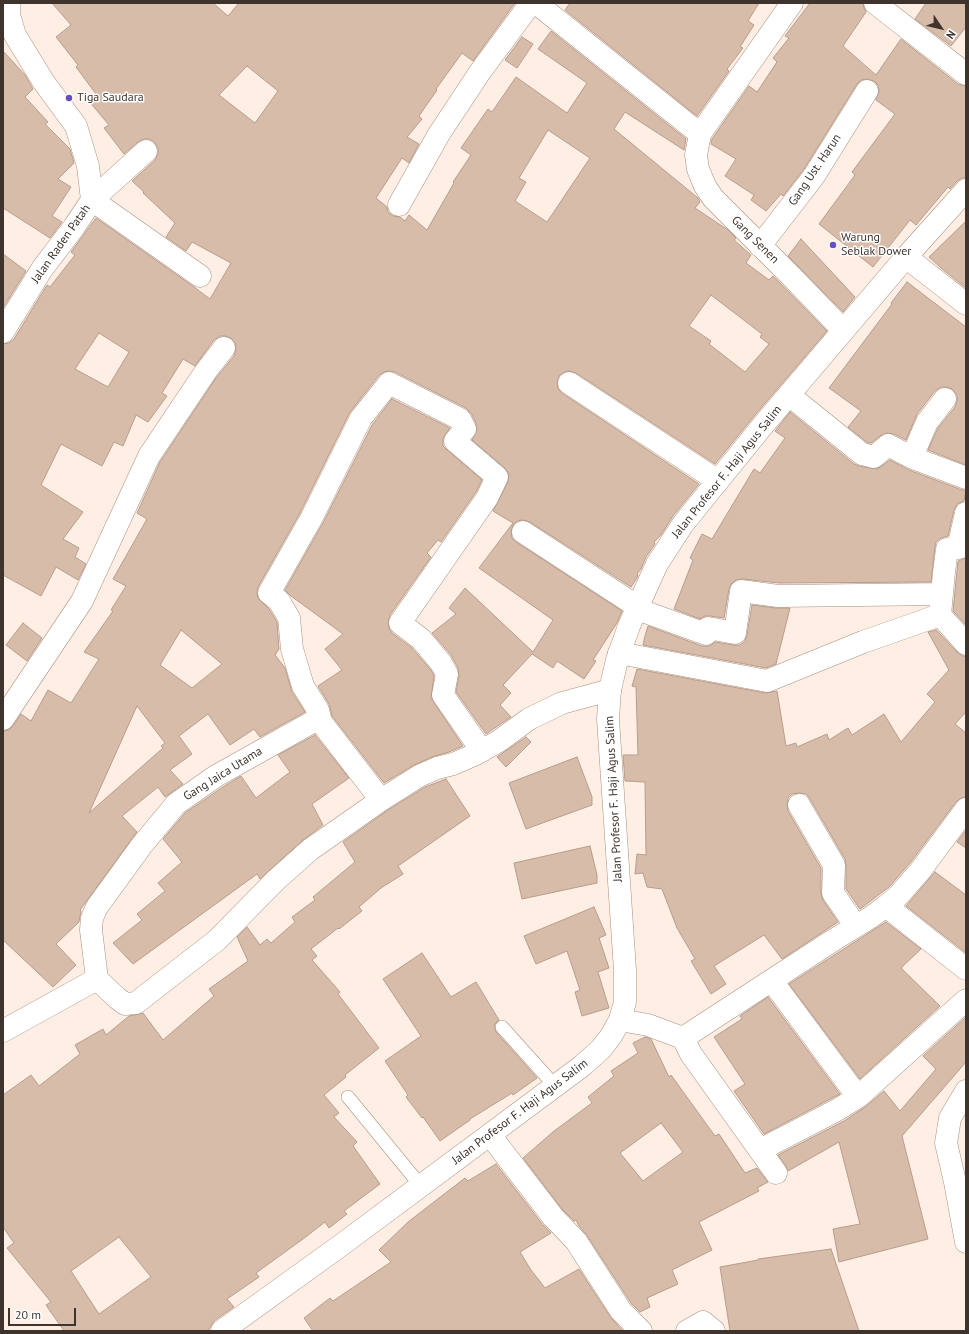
<!DOCTYPE html>
<html>
<head>
<meta charset="utf-8">
<style>
  body { margin:0 }
  #map { position:relative; width:969px; height:1334px; overflow:hidden; background:#ffeee3; font-family:"PT Sans",sans-serif }
  canvas { display:block }
  .frame { position:absolute; inset:0; border:4px solid #3f342d; pointer-events:none }
  .north { position:absolute; left:921px; top:8px; width:40px; height:40px; -webkit-text-stroke:3px #fff; paint-order:stroke; rotate:125deg; font-size:11px; font-weight:700; line-height:16px; text-align:center; color:#3f342d }
  .north::after { content:''; display:block; margin:auto; width:14px; height:18px; background:#3f342d; clip-path:polygon(50% 0,100% 100%,50% 72%,0 100%) }
  .scale { position:absolute; left:8px; top:1308px; width:68px; height:18px; box-sizing:border-box; border:2px solid #3f342d; border-top:0; padding-left:5px; font-size:12px; line-height:14px; white-space:nowrap; color:#3f342d; -webkit-text-stroke:3px #fff; paint-order:stroke }
</style>
</head>
<body>
<div id="map">
<canvas width="969" height="1334"></canvas>
<div class="frame"></div>
<div class="north">N</div>
<div class="scale">20 m</div>
</div>
<script>
const ctx = document.querySelector('canvas').getContext('2d');
ctx.lineJoin = 'round';
function fillPath(path, color) {
  ctx.fillStyle = color;
  ctx.fill(path, 'evenodd');
}
function poly(rows) {
  const path = new Path2D();
  for (const r of rows) {
    path.moveTo(r[0], r[1]);
    for (let i = 2; i < r.length; i += 2) path.lineTo(r[i], r[i + 1]);
  }
  return path;
}
function trace(path, color, width, dash) {
  ctx.strokeStyle = color;
  ctx.lineWidth = width;
  ctx.lineCap = dash ? 'butt' : 'round';
  ctx.setLineDash(dash || []);
  ctx.stroke(path);
}
function write(font, color, halo, rows, align = 'center') {
  ctx.font = font + ' "PT Sans",sans-serif';
  ctx.lineWidth = 3;
  ctx.setLineDash([]);
  ctx.textBaseline = 'middle';
  ctx.strokeStyle = halo;
  ctx.fillStyle = color;
  for (const [text, x, y, turn = 0] of rows) {
    ctx.save();
    ctx.translate(x, y);
    ctx.rotate((+turn || 0) * Math.PI / 180);
    ctx.textAlign = isNaN(turn) ? turn : align;
    if (halo) ctx.strokeText(text, 0, 0);
    ctx.fillText(text, 0, 0);
    ctx.restore();
  }
}
const building = poly([
  [52,3,213,3,228,16,239,3,515,3,473,61,462,53,436,89,437,90,419,116,422,119,407,137,419,144,409,163,402,158,376,198,387,207,388,212,393,216,400,217,405,221,409,215,427,230,454,183,453,182,471,155,461,148,488,109,492,112,516,77,567,113,587,83,538,49,551,31,686,139,684,150,625,112,614,129,698,198,700,202,695,208,728,230,736,238,734,240,751,255,746,263,769,280,773,276,827,331,755,415,715,464,576,373,569,371,564,372,559,376,557,383,558,389,562,393,699,484,673,516,661,535,654,542,655,544,646,557,641,569,637,574,638,575,637,578,631,587,530,522,523,520,517,521,513,525,511,532,512,538,516,542,622,611,617,623,593,660,596,661,584,679,557,661,553,668,532,654,503,685,511,693,500,705,511,717,486,734,456,692,459,676,458,668,451,655,432,633,456,614,449,608,465,588,533,652,553,620,479,568,513,523,493,511,508,482,509,474,505,468,472,440,477,430,476,423,471,413,466,408,395,372,389,371,384,372,379,375,350,412,301,511,258,587,257,592,258,598,269,609,277,622,279,649,275,655,285,668,292,692,305,712,260,737,254,729,230,745,208,714,179,736,192,754,170,770,183,784,165,797,158,787,122,816,137,832,80,910,81,911,79,922,56,944,76,965,53,987,3,940,3,731,9,730,13,726,21,714,31,721,48,690,71,703,99,659,84,652,113,611,111,610,126,586,113,579,147,519,137,513,160,462,216,378,234,356,236,349,235,343,231,338,225,336,220,336,214,340,195,366,183,359,162,393,167,396,148,422,136,415,123,446,114,442,102,466,61,444,41,485,83,512,63,539,79,548,75,557,86,564,78,580,56,567,41,596,3,575,3,344,9,343,14,339,47,285,50,287,75,255,71,252,96,218,194,287,210,299,231,263,192,242,186,251,166,237,175,223,143,193,144,192,132,181,155,160,158,154,158,148,155,143,150,139,144,139,138,142,124,154,104,128,109,125,88,100,96,94,76,67,78,65,56,37,71,25,52,3],
  [247,66,278,91,255,123,219,95,247,66],
  [548,130,590,158,547,222,515,201,526,182,519,178,548,130],
  [711,295,762,334,760,337,769,344,745,372,709,344,711,341,689,326,711,295],
  [99,333,129,352,108,387,75,369,99,333],
  [181,630,222,664,192,688,160,665,181,630],
  [137,706,165,743,161,746,163,748,89,813,137,706],
  [570,3,759,3,748,21,754,25,740,47,743,48,727,69,729,71,697,116,565,10,570,3],
  [810,3,863,3,864,8,866,12,843,46,876,75,901,39,958,84,966,86,966,178,962,178,957,181,950,189,948,187,916,225,910,220,873,267,819,224,855,175,852,172,895,114,876,100,879,91,878,85,874,81,867,79,861,80,857,84,804,169,783,196,781,194,766,211,751,200,754,195,725,176,736,159,711,144,712,139,749,86,757,92,777,62,773,58,789,38,785,36,810,3],
  [926,3,966,3,966,27,951,46,915,19,926,3],
  [522,37,533,44,517,68,505,60,522,37],
  [3,51,25,75,33,89,25,97,48,122,45,124,70,149,74,163,58,179,71,187,52,216,62,222,50,238,3,208,3,51],
  [966,221,966,288,941,268,929,257,966,221],
  [801,239,855,297,843,312,788,256,801,239],
  [3,254,26,271,3,308,3,254],
  [907,282,966,327,966,465,928,450,938,428,955,407,957,401,957,395,952,389,946,387,941,387,935,391,917,414,906,440,894,434,887,433,880,436,871,443,868,443,848,427,861,411,829,388,892,304,891,303,907,282],
  [392,399,450,428,443,438,443,446,447,450,482,480,476,492,441,542,438,540,427,553,431,557,390,615,388,622,389,628,392,633,412,648,431,670,434,676,431,698,463,746,449,752,432,757,414,765,384,783,332,716,329,704,318,686,342,670,325,649,343,634,291,596,285,590,323,523,372,425,392,399],
  [790,412,854,464,859,466,877,469,882,466,890,460,909,470,962,490,966,490,964,501,957,504,954,510,948,536,941,538,936,542,935,547,931,582,779,583,742,579,736,580,731,584,729,589,724,618,710,616,705,616,700,619,674,609,693,560,690,558,702,534,712,539,754,469,760,473,785,438,775,431,790,412],
  [966,558,966,625,953,611,958,561,966,558],
  [752,605,776,608,790,608,776,664,766,668,643,645,645,636,648,626,702,646,709,646,715,642,733,645,740,645,745,641,747,635,752,605],
  [23,623,42,638,27,661,6,645,23,623],
  [936,630,957,652,962,656,966,656,966,712,955,724,966,733,966,797,961,798,956,802,910,863,889,887,860,909,846,889,846,865,845,859,810,799,806,794,799,793,792,794,788,798,787,805,788,811,821,868,821,893,823,900,838,922,782,959,764,935,714,966,726,984,711,994,691,961,695,959,677,928,662,889,647,887,643,873,635,874,637,854,646,855,645,782,625,781,623,755,638,755,636,687,632,686,637,669,765,693,777,691,786,746,796,743,797,747,827,734,829,740,848,728,852,735,884,714,901,742,935,702,927,694,949,670,928,632,936,630],
  [315,735,349,778,312,804,323,825,303,840,260,879,257,874,133,964,113,943,142,920,137,914,165,891,158,883,182,862,163,839,185,813,223,787,241,776,256,798,290,772,278,755,315,735],
  [526,737,531,742,506,767,497,757,526,737],
  [577,757,592,797,592,805,526,829,509,783,577,757],
  [446,779,470,816,398,866,403,874,381,888,359,907,362,911,339,929,338,928,311,949,317,956,312,960,340,992,338,994,379,1048,345,1075,346,1077,324,1095,339,1113,334,1117,357,1142,353,1146,380,1184,344,1211,347,1214,329,1228,325,1222,303,1239,256,1273,259,1277,227,1299,234,1307,214,1321,208,1331,64,1331,46,1305,51,1302,7,1248,14,1243,3,1227,3,1095,31,1075,39,1086,80,1054,75,1045,103,1029,106,1035,129,1016,143,1013,163,1040,214,996,209,989,248,961,237,937,247,927,260,945,267,939,271,943,295,922,292,917,315,900,313,897,355,862,343,842,388,810,425,787,446,779],
  [119,1237,151,1277,99,1314,71,1271,119,1237],
  [966,830,966,848,957,842,966,830],
  [590,846,597,875,597,883,522,899,514,863,590,846],
  [935,872,966,895,966,953,906,906,935,872],
  [594,907,606,935,599,938,609,968,598,972,609,1008,582,1016,575,992,580,990,567,951,536,964,524,936,594,907],
  [886,922,921,949,901,968,940,1006,860,1079,789,984,886,922],
  [422,953,451,997,476,982,499,1020,494,1025,496,1032,537,1078,513,1095,512,1093,470,1119,470,1120,440,1141,423,1117,422,1118,406,1097,408,1095,385,1061,421,1036,383,979,422,953],
  [768,997,840,1094,764,1134,734,1091,745,1084,714,1037,742,1019,740,1016,768,997],
  [966,1017,966,1062,902,1136,928,1239,839,1262,833,1229,860,1224,839,1142,788,1171,786,1166,778,1155,844,1121,865,1107,884,1091,900,1111,936,1069,923,1056,966,1017],
  [645,1037,651,1039,669,1077,671,1075,715,1136,719,1134,745,1173,757,1168,768,1182,757,1188,759,1191,699,1222,712,1250,672,1270,678,1284,647,1298,650,1307,640,1312,631,1303,586,1234,579,1226,576,1220,574,1221,562,1209,523,1158,554,1131,592,1103,588,1097,614,1076,611,1071,638,1053,633,1043,645,1037],
  [661,1123,683,1152,643,1181,620,1153,661,1123],
  [496,1164,543,1225,551,1233,520,1252,531,1270,545,1288,579,1269,611,1318,623,1331,313,1331,304,1318,330,1298,333,1301,391,1262,379,1250,408,1222,465,1178,468,1181,496,1164],
  [831,1249,859,1331,730,1331,720,1267,758,1260,758,1259,831,1249]
]);
const lane = poly([
  [502,1027,555,1086],
  [348,1097,421,1186]
]);
const street = poly([
  [536,3,700,134],
  [792,3,700,134,696,155,698,169,705,186,713,198,791,276,843,330],
  [875,3,966,74],
  [146,151,92,200,200,276],
  [399,205,439,134,480,72,531,3],
  [760,246,814,176,867,91],
  [906,257,966,304],
  [3,332,42,269,74,227,92,200,88,166,76,126,43,81,15,35,9,15,9,3],
  [569,383,718,481],
  [789,395,862,454,874,457,888,445,913,458,966,478],
  [912,457,927,422,945,399],
  [966,513,958,548,947,549,944,572,940,615,966,644],
  [523,532,638,607],
  [637,609,706,634,708,628,735,633,741,591,778,596,942,594],
  [619,653,767,681,863,642,940,615],
  [3,719,82,601,149,456,206,371,224,348],
  [321,722,318,710,303,686,292,649,289,618,279,601,269,593,312,517,361,418,389,383,460,419,465,429,455,441,497,477,487,498,400,623,421,639,441,663,447,674,443,695,482,751],
  [381,800,321,722,316,720,216,776,176,804,142,845,97,907,92,918,91,930,97,979,117,998,125,1004,136,1003,217,940,276,880,311,849,381,800,419,776,437,768,453,764,474,755,499,741,529,719,562,703,610,690],
  [799,805,834,865,833,893,856,926],
  [886,906,966,969],
  [772,981,858,1097],
  [620,1020,648,1025,683,1038,691,1054,776,1173],
  [3,1031,97,979],
  [683,1038,832,941,871,917,886,906,898,896,920,871,966,809],
  [966,1091,950,1118,946,1143,955,1182,966,1242],
  [490,1135,553,1217,576,1241,621,1311,641,1331],
  [760,1150,837,1110,858,1097,966,1000],
  [687,1331,703,1322,714,1331]
]);
const secondary = poly([
  [222,1331,344,1243,582,1066,601,1049,611,1036,620,1020,625,1002,625,970,608,719,610,690,617,660,629,626,657,564,683,524,764,424,906,257,966,190]
]);
const markers = [
  [69,98,4,"#684dc6"],
  [833,245,4,"#684dc6"]
];
const poiNames = [
  ["Tiga Saudara",77,98],
  ["Warung",841,238],
  ["Seblak Dower",841,252]
];
const streetNames = [
  ["Gang Ust. Harun",815,170,-56],
  ["Gang Senen",755,240,45],
  ["Jalan Raden Patah",61,244,-55],
  ["Jalan Profesor F. Haji Agus Salim",727,472,-51],
  ["Gang Jaica Utama",223,774,-32],
  ["Jalan Profesor F. Haji Agus Salim",614,799,-93],
  ["Jalan Profesor F. Haji Agus Salim",520,1112,-37]
];
fillPath(building, '#d7bcaa');
trace(building, '#b79c8b', 1);
trace(lane, '#a98f7e', 14);
trace(street, '#a98f7e', 23);
trace(secondary, '#a98f7e', 23);
trace(lane, '#fff', 13);
trace(street, '#fff', 22);
trace(secondary, '#fff', 22);
for (const [x, y, r, color] of markers) {
  const dot = new Path2D();
  dot.arc(x, y, r, 0, 2 * Math.PI);
  ctx.fillStyle = color;
  ctx.fill(dot);
  trace(dot, '#fff', 1.5);
}
write('12px', '#3f342d', '#fff', poiNames, 'left');
write('12px', '#3f342d', '#fff', streetNames);
</script>
</body>
</html>
